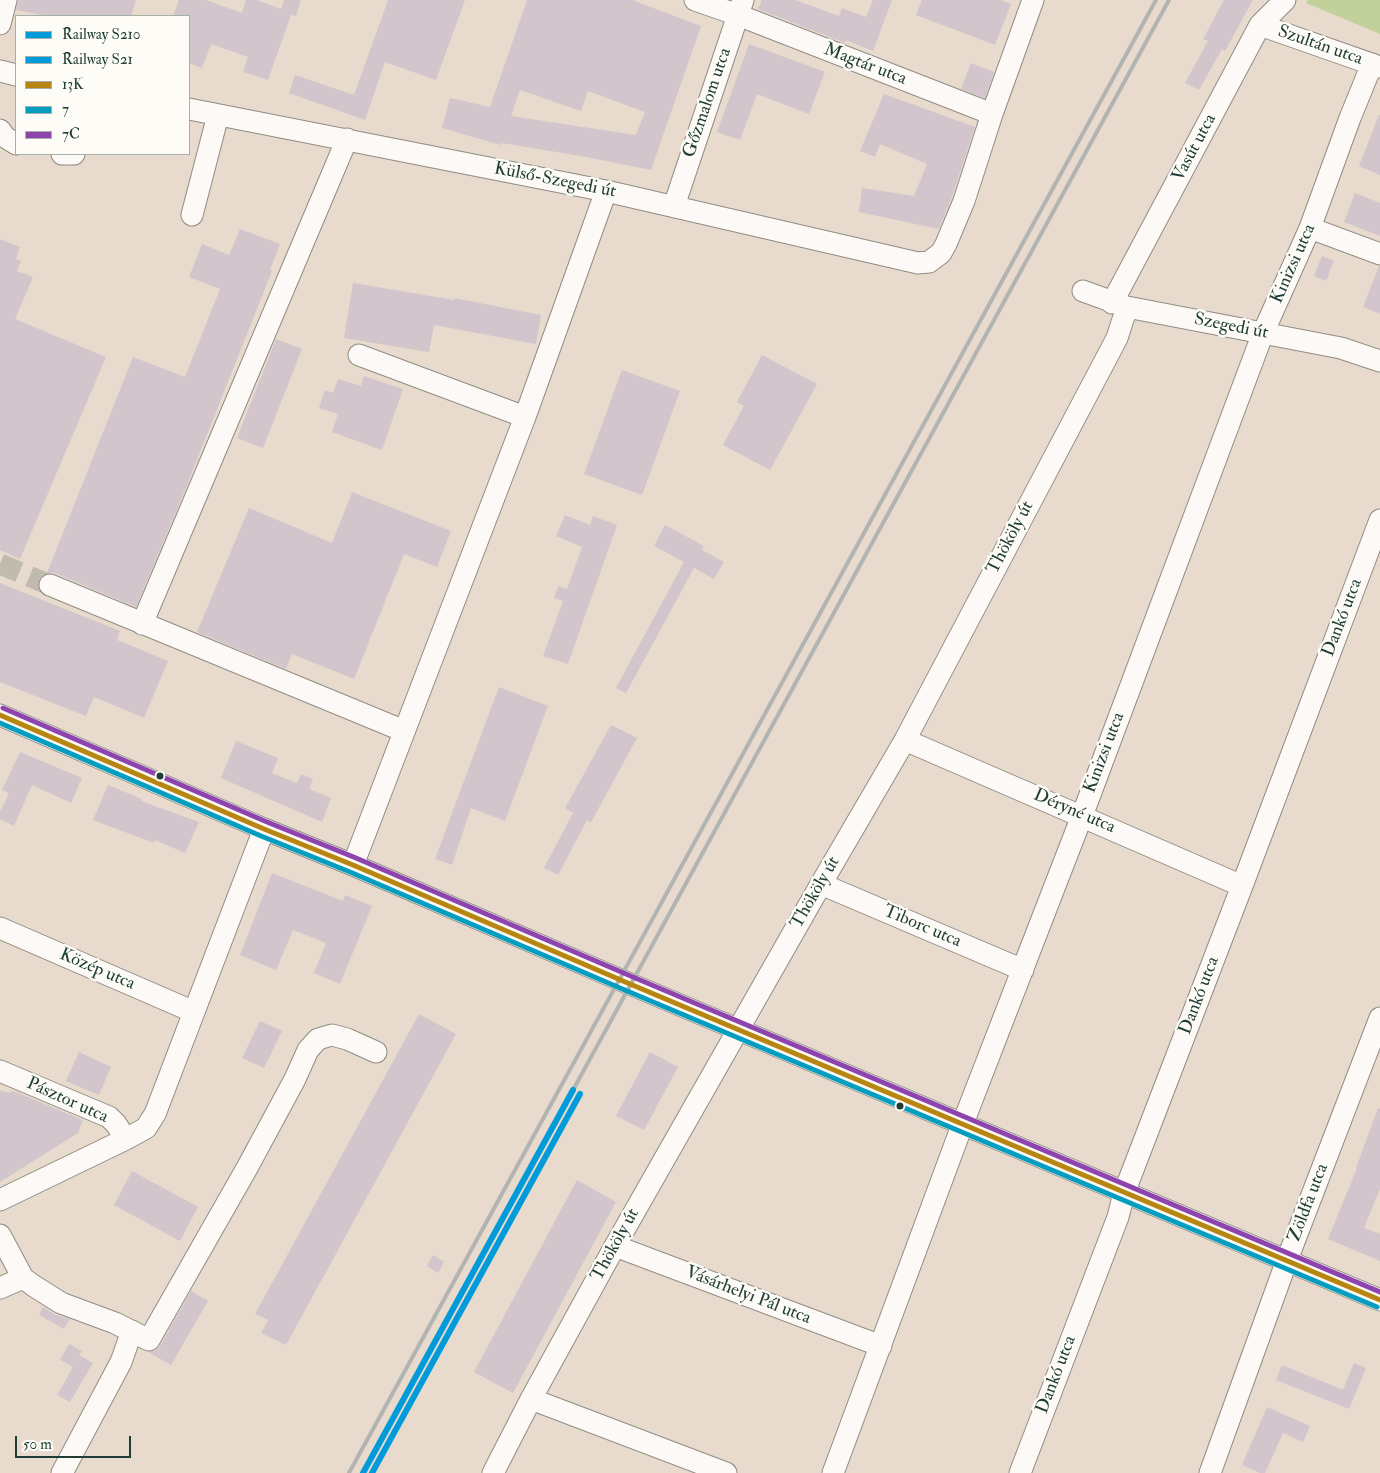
<!DOCTYPE html>
<html>
<head>
<meta charset="utf-8">
<style>
  body { margin:0 }
  #map { position:relative; width:1380px; height:1473px; overflow:hidden; background:#e8dacc; font-family:"IM FELL Double Pica",serif }
  canvas { display:block }
  .legend { position:absolute; left:15px; top:15px; width:175px; height:140px; box-sizing:border-box; background:#fdfcf7; border:1px solid #a4b0a9; margin:0; padding:6px 9px; list-style:none; font-size:15px; color:#1f3d34 }
  .legend li { display:flex; align-items:center; gap:10px; height:25px }
  .legend b { width:25px; border:1px solid #a4b0a9 }
  .scale { position:absolute; left:15px; top:1436px; width:116px; height:22px; box-sizing:border-box; border:2px solid #1f3d34; border-top:0; padding-left:6px; font-size:15px; line-height:18px; white-space:nowrap; color:#1f3d34; -webkit-text-stroke:4px #fdfcf7; paint-order:stroke }
</style>
</head>
<body>
<div id="map">
<canvas width="1380" height="1473"></canvas>
<ul class="legend">
<li><b style="height:6px;background:#029bda"></b>Railway S210</li>
<li><b style="height:6px;background:#029bda"></b>Railway S21</li>
<li><b style="height:6px;background:#b68610"></b>13K</li>
<li><b style="height:6px;background:#039ebf"></b>7</li>
<li><b style="height:6px;background:#8e44ad"></b>7C</li>
</ul>
<div class="scale">50 m</div>
</div>
<script>
const ctx = document.querySelector('canvas').getContext('2d');
ctx.lineJoin = 'round';
function fillPath(path, color) {
  ctx.fillStyle = color;
  ctx.fill(path, 'evenodd');
}
function poly(rows) {
  const path = new Path2D();
  for (const r of rows) {
    path.moveTo(r[0], r[1]);
    for (let i = 2; i < r.length; i += 2) path.lineTo(r[i], r[i + 1]);
  }
  return path;
}
function trace(path, color, width, dash) {
  ctx.strokeStyle = color;
  ctx.lineWidth = width;
  ctx.lineCap = dash ? 'butt' : 'round';
  ctx.setLineDash(dash || []);
  ctx.stroke(path);
}
function write(font, color, halo, rows, align = 'center') {
  ctx.font = font + ' "IM FELL Double Pica",serif';
  ctx.lineWidth = 5;
  ctx.setLineDash([]);
  ctx.textBaseline = 'middle';
  ctx.strokeStyle = halo;
  ctx.fillStyle = color;
  for (const [text, x, y, turn = 0] of rows) {
    ctx.save();
    ctx.translate(x, y);
    ctx.rotate((+turn || 0) * Math.PI / 180);
    ctx.textAlign = isNaN(turn) ? turn : align;
    if (halo) ctx.strokeText(text, 0, 0);
    ctx.fillText(text, 0, 0);
    ctx.restore();
  }
}
const green = poly([
  [1308,0,1380,0,1380,34,1306,3]
]);
const building = poly([
  [18,0,136,0,131,16,48,16,16,10],
  [179,0,206,0,242,13,246,0,256,0,281,9,284,0,301,0,296,16,291,15,268,80,243,72,248,57,211,44,202,68,189,63,189,16,173,16],
  [388,0,465,0,436,80,385,62,365,120,289,93,295,75,354,95],
  [527,0,632,0,701,26,651,170,581,156,502,143,501,145,442,128,450,98,490,107],
  [520,90,581,111,588,91,645,112,636,135,511,116],
  [762,0,795,0,839,16,842,8,866,17,873,0,892,0,873,51,846,40,845,43,758,9],
  [922,0,1000,0,1011,4,995,45,916,15],
  [1224,0,1253,0,1225,51,1222,49,1199,90,1185,83,1208,41,1203,39],
  [749,44,825,72,809,114,757,94,740,140,717,132],
  [971,63,994,72,985,98,961,89],
  [884,94,975,127,952,197,939,229,859,212,862,188,914,196,927,164,880,144,875,157,860,151],
  [1379,115,1380,115,1380,175,1359,166],
  [1355,193,1380,203,1380,236,1344,222],
  [240,229,280,244,270,270,272,271,179,505,136,607,55,573,47,573,133,357,185,377,220,289,189,277,202,244,229,255],
  [0,239,20,247,16,259,21,261,17,271,33,277,15,319,106,357,20,559,0,550],
  [1322,256,1334,261,1326,281,1314,276],
  [1379,266,1380,266,1380,314,1363,307],
  [353,283,454,300,454,298,541,315,536,344,434,325,429,352,344,338],
  [276,339,302,349,263,448,237,438],
  [762,355,817,384,770,470,723,445,744,406,737,402],
  [622,370,680,391,642,495,584,474],
  [364,376,403,389,382,450,332,432,338,414,319,408,325,390,333,393,338,379,361,386],
  [352,492,451,531,437,567,404,554,354,679,292,654,286,669,197,632,249,508,332,543],
  [565,515,590,525,593,516,617,525,568,664,543,656,563,601,554,598,558,586,567,589,582,547,556,536],
  [665,525,704,546,702,550,724,562,714,579,694,568,626,693,616,688,684,562,654,546],
  [0,583,120,631,117,640,168,661,144,718,94,697,86,716,0,682],
  [499,687,548,706,505,821,471,808,452,865,435,859],
  [611,725,637,738,591,822,587,820,558,875,544,868,573,813,565,808],
  [236,741,278,758,272,773,297,783,301,774,313,779,309,789,331,798,322,822,221,778],
  [20,752,82,778,71,803,32,785,14,826,0,819,0,812,9,793,2,790],
  [108,785,142,799,141,801,199,822,185,853,155,840,154,843,93,820],
  [272,873,343,901,345,895,372,906,340,984,314,973,326,943,293,930,276,970,240,955],
  [419,1014,456,1034,286,1345,261,1333,268,1320,255,1314],
  [260,1021,282,1031,264,1068,242,1058],
  [79,1052,111,1067,99,1095,66,1081],
  [650,1052,678,1067,644,1130,616,1116],
  [0,1090,9,1093,13,1091,83,1120,78,1133,0,1182],
  [1378,1108,1380,1109,1380,1189,1364,1228,1380,1234,1380,1261,1328,1239,1357,1168,1356,1168],
  [132,1171,198,1207,180,1241,114,1205],
  [577,1180,616,1202,513,1393,474,1372],
  [433,1255,444,1262,438,1273,427,1266],
  [191,1291,208,1301,171,1365,148,1352,155,1351,160,1346],
  [43,1307,56,1315,70,1319,64,1329,39,1315],
  [69,1344,82,1351,79,1355,93,1363,70,1402,57,1395,73,1367,60,1360],
  [1354,1363,1366,1368,1349,1409,1276,1380,1282,1365,1343,1390],
  [1267,1407,1310,1426,1303,1442,1283,1433,1265,1473,1260,1473,1242,1465]
]);
const minorTunnel = poly([
  [0,564,50,585]
]);
const minor = poly([
  [695,0,738,15,992,114],
  [0,24,6,0],
  [1260,25,1380,67],
  [0,71,16,75],
  [189,109,606,191,918,263,929,262,941,253,946,244,964,201,992,114,1033,0],
  [0,130,5,137,16,144],
  [62,154,74,154],
  [674,206,743,0],
  [192,215,218,115],
  [1310,228,1380,254],
  [1083,291,1127,307,1341,348,1380,361],
  [1112,303,1260,25,1285,0],
  [359,355,525,417],
  [50,585,404,731],
  [142,624,347,139],
  [0,715,264,829,353,865,630,984,1380,1300],
  [905,740,1242,886],
  [353,865,525,417,606,191],
  [821,884,1023,970],
  [0,928,194,1012],
  [0,1071,109,1117,116,1124,126,1139],
  [0,1200,126,1139,146,1128,155,1114,264,829],
  [0,1235,23,1278,34,1286,61,1303,115,1323,149,1340,247,1168,295,1079,308,1050,318,1039,332,1035,347,1039,376,1052],
  [615,1246,881,1346],
  [0,1288,23,1278],
  [531,1399,726,1473],
  [62,1473,121,1362,132,1331],
  [493,1473,531,1399,615,1246,821,884,905,740,1117,338,1127,307],
  [833,1473,963,1123,1082,816,1263,333,1310,228,1350,118,1372,64],
  [1020,1473,1118,1217,1124,1193,1242,886,1380,520],
  [1210,1473,1287,1260,1380,1018]
]);
const rail = poly([
  [573,1090,1169,0],
  [349,1473,1156,0]
]);
const bus1 = poly([
  [0,715,264,829,353,865,630,984,1380,1300]
]);
const bus2 = poly([
  [0,723,261,836,350,872,627,991,1377,1307]
]);
const bus3 = poly([
  [3,708,267,822,356,858,633,977,1380,1292]
]);
const rail1 = poly([
  [363,1473,573,1090]
]);
const rail2 = poly([
  [372,1473,580,1094]
]);
const markers = [
  [160,776,4.5,"#1f3d34"],
  [900,1106,4.5,"#1f3d34"]
];
const streetNames = [
  ["Szultán utca",1320,46,19],
  ["Magtár utca",865,65,21],
  ["Gőzmalom utca",708,103,-71],
  ["Vasút utca",1195,148,-62],
  ["Külső-Szegedi út",555,181,11],
  ["Kinizsi utca",1294,264,-66],
  ["Szegedi út",1231,327,11],
  ["Thököly út",1011,538,-62],
  ["Dankó utca",1343,618,-69],
  ["Kinizsi utca",1105,753,-69],
  ["Déryné utca",1074,812,23],
  ["Thököly út",816,893,-60],
  ["Tiborc utca",922,927,23],
  ["Közép utca",97,970,23],
  ["Dankó utca",1200,996,-69],
  ["Pásztor utca",67,1101,24],
  ["Zöldfa utca",1309,1203,-69],
  ["Thököly út",616,1245,-61],
  ["Vásárhelyi Pál utca",748,1296,21],
  ["Dankó utca",1057,1375,-69]
];
fillPath(green, '#c2d19c');
fillPath(building, '#d3c5cc');
trace(minorTunnel, '#c0bbae', 21, [21, 11]);
trace(minor, '#8f8d84', 23);
trace(minor, '#fcf9f7', 21);
trace(rail, '#b2b4b1', 4);
trace(bus1, '#b68610', 5);
trace(bus2, '#039ebf', 5);
trace(bus3, '#8e44ad', 5);
trace(rail1, '#029bda', 6);
trace(rail2, '#029bda', 6);
for (const [x, y, r, color] of markers) {
  const dot = new Path2D();
  dot.arc(x, y, r, 0, 2 * Math.PI);
  ctx.fillStyle = color;
  ctx.fill(dot);
  trace(dot, '#fdfcf7', 2);
}
write('18px', '#1f3d34', '#fdfcf7', streetNames);
</script>
</body>
</html>
